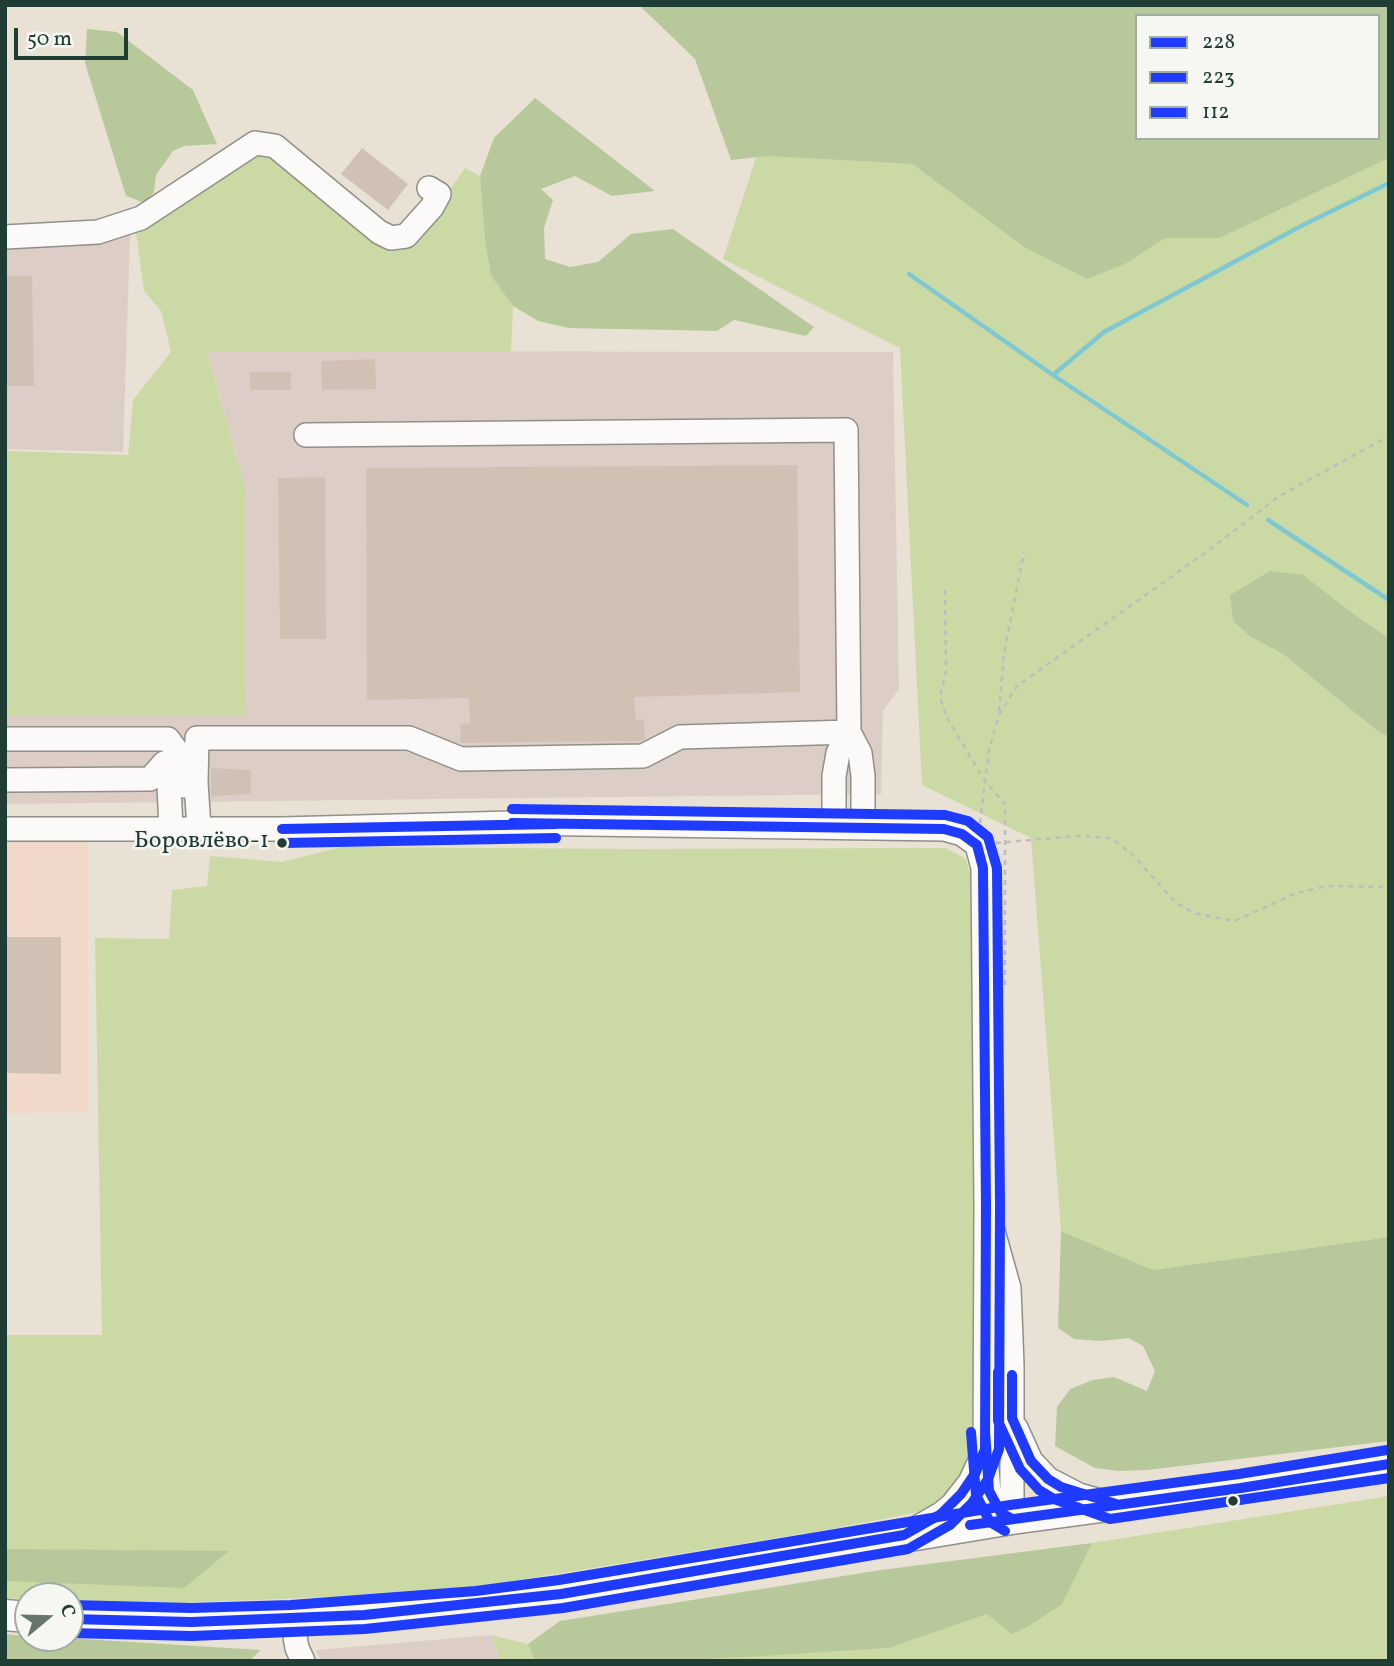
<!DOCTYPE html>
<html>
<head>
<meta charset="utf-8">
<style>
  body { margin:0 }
  #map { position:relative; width:1394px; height:1666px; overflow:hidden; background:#e9e1d4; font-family:Vollkorn,serif }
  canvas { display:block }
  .frame { position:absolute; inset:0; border:7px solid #1f3d34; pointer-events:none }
  .legend { position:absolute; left:1135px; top:14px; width:245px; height:126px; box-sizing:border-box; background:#f6f6f2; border:2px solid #a0aca6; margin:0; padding:9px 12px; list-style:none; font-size:21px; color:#1f3d34 }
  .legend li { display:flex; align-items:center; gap:14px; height:35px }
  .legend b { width:35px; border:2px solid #a0aca6 }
  .north { position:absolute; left:14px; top:1582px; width:70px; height:70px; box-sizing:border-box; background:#f6f6f2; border:2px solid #a0aca6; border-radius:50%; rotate:71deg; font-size:19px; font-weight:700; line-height:28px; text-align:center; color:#1f3d34 }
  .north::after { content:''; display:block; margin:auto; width:24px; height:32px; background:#66766c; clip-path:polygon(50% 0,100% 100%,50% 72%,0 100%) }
  .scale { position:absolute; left:14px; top:28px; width:114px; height:32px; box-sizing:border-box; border:4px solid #1f3d34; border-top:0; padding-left:9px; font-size:21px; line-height:24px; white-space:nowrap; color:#1f3d34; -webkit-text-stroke:5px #f6f6f2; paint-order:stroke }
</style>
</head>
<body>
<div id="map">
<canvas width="1394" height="1666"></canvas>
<div class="frame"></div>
<ul class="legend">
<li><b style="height:9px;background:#1f3bff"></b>228</li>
<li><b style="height:9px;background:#1f3bff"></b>223</li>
<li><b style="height:9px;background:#1f3bff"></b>112</li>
</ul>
<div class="north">С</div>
<div class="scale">50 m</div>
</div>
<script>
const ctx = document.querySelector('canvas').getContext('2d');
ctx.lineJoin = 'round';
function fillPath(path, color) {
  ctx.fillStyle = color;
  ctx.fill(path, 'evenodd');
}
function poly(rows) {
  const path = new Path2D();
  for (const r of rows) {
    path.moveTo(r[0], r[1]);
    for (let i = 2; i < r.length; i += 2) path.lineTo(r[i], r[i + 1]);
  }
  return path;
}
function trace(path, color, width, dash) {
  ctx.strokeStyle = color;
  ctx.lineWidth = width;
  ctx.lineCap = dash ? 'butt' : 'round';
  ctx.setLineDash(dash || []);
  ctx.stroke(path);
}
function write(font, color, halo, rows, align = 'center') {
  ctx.font = font + ' Vollkorn,serif';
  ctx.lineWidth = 5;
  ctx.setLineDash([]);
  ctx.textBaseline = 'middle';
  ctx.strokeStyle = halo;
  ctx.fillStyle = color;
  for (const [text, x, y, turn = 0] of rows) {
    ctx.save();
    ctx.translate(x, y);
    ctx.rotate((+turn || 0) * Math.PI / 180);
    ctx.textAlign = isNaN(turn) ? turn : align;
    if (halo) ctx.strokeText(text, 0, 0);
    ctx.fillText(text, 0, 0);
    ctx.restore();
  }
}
const built = poly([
  [88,838,88,1112,5,1114,5,840]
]);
const industrial = poly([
  [130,234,123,452,5,449,5,243],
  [207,351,893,352,899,689,883,711,881,794,5,804,5,716,246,714,245,487],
  [491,1635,501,1661,321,1661,316,1650]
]);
const green = poly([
  [273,151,381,241,419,234,465,168,480,176,485,241,491,276,513,306,511,352,207,352,245,487,246,715,5,716,5,451,128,455,133,400,171,352,161,311,144,291,136,232,251,152],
  [757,155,912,164,1024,247,1127,263,1165,238,1220,238,1389,158,1389,638,1355,615,1251,637,1283,654,1381,734,1389,736,1389,1237,1153,1270,1061,1231,1031,838,922,785,900,348,723,259],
  [342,847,633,849,946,848,966,859,973,885,973,1442,962,1474,945,1498,924,1511,831,1529,445,1592,135,1605,70,1602,70,1596,28,1596,28,1599,5,1598,5,1335,102,1335,95,938,169,939,172,890,207,886,210,856,281,862],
  [997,1305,1000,1309,1003,1491,995,1491],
  [1389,1496,1389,1661,661,1661,889,1648,987,1614,1077,1572,1092,1543],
  [491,1635,528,1644,535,1661,501,1661]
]);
const forest = poly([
  [639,5,1389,5,1389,158,1220,238,1165,238,1127,263,1087,279,1024,247,912,164,768,156,731,160,695,59],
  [1137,16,1378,16,1378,138,1137,138],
  [87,29,117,32,193,90,217,144,184,146,173,151,156,175,154,192,145,203,126,196,85,63],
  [535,98,655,191,612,196,575,176,541,189,553,200,544,228,545,259,570,267,598,262,631,234,673,229,814,327,806,336,734,320,717,331,569,328,538,321,513,306,491,276,485,241,480,176,494,138],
  [1270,571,1303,575,1355,615,1389,638,1389,736,1381,734,1283,654,1251,637,1233,621,1230,595],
  [1061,1231,1153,1270,1389,1237,1389,1441,1147,1470,1119,1471,1095,1468,1055,1446,1057,1407,1070,1389,1093,1380,1114,1377,1147,1391,1155,1371,1143,1346,1129,1338,1101,1341,1074,1339,1058,1328],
  [1092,1543,1062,1604,1029,1626,1012,1634,987,1614,889,1648,763,1656,661,1661,535,1661,528,1644,560,1621,881,1570],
  [5,1549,229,1551,184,1588,5,1581],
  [5,1634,28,1636,28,1638,67,1638,261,1650,249,1661,5,1661]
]);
const stream = poly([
  [909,274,1053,375,1247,505],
  [1053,375,1104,332,1303,225,1389,183],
  [1268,520,1389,600]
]);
const building = poly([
  [362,148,408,184,388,210,341,174],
  [5,276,32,276,34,386,5,386],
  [375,359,376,389,322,390,321,361],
  [250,372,291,372,291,390,250,390],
  [797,465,800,692,634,697,636,720,644,719,645,739,642,741,461,743,460,724,470,723,469,698,367,700,366,468],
  [325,477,326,639,280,639,278,478],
  [211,768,251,770,251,794,211,796],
  [6,937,61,937,61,1074,6,1073]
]);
const path = poly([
  [945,590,946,671,940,697,947,718,985,781,1005,804,1005,990],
  [999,711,1004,653,1024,552],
  [980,823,989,750,999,715,1017,686,1209,550,1278,497,1389,436],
  [996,843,1077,836,1111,838,1132,854,1175,902,1194,913,1234,921,1297,893,1327,886,1389,887]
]);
const minor = poly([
  [5,237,98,232,141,218,255,143,275,146,379,232,391,238,406,236,432,207,439,194,429,188],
  [306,435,846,430,849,732,860,753,863,776,863,827],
  [5,739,168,739,182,758,184,786],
  [5,780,150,779,164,763,168,765,171,828],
  [834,827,834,776,838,753,849,732],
  [199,828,196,783,197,738,409,738,461,759,643,756,680,737,849,732],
  [5,829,282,829,512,823,944,829,962,834,977,845,983,868,986,1206,985,1449,989,1491,1001,1513,1012,1519,1012,1365,1009,1288,986,1206],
  [1016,1428,1031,1461,1048,1479,1079,1495,1108,1503],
  [913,1530,941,1514,952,1505,970,1482,984,1452],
  [292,1619,297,1648,303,1661]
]);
const major = poly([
  [5,1615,28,1617],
  [70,1619,191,1622,292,1619,364,1615,478,1605,561,1594,1012,1519,1241,1488,1389,1464]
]);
const bus1 = poly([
  [282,829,556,824],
  [1012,1375,1012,1418,1031,1461,1048,1479,1061,1487,1116,1504],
  [985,1431,989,1491,1001,1513,1012,1519],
  [970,1525,1241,1488,1389,1464],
  [70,1619,191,1622,364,1615,561,1594,904,1535,941,1514,961,1494,976,1472,985,1449,986,1206,983,868,977,845,962,834,944,829,512,823]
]);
const bus2 = poly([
  [282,843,556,838],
  [998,1372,998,1421,1020,1469,1039,1490,1054,1499,1110,1519,1389,1478],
  [971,1432,976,1495,990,1522,1005,1531],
  [70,1633,192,1636,365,1629,563,1608,908,1549,950,1525,972,1503,988,1479,999,1449,1000,1206,997,868,988,837,968,821,945,815,512,809]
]);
const bus3 = poly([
  [70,1605,191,1608,291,1605,476,1591,559,1580,1010,1505,1239,1474,1387,1450]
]);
const markers = [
  [282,843,6,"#1f3d34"],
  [1233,1501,6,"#1f3d34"]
];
const busNames = [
  ["Боровлёво-1",269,843]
];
fillPath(built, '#f0d9cb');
fillPath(industrial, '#dccec7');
fillPath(green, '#cbdaa4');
fillPath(forest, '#b7c99b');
trace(stream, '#80c8d1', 4.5);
fillPath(building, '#d1c1b5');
trace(minor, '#8f9088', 26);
trace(major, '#8f9088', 33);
trace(path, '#bdbebb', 2.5, [5, 5]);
trace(minor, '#fcfaf9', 23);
trace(major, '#fcfaf9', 30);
trace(bus1, '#1f3bff', 10);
trace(bus2, '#1f3bff', 10);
trace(bus3, '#1f3bff', 10);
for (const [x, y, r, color] of markers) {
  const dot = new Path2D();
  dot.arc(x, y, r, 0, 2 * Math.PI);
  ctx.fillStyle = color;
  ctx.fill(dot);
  trace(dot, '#f6f6f2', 2.5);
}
write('24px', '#1f3d34', '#f6f6f2', busNames, 'right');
</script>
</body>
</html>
